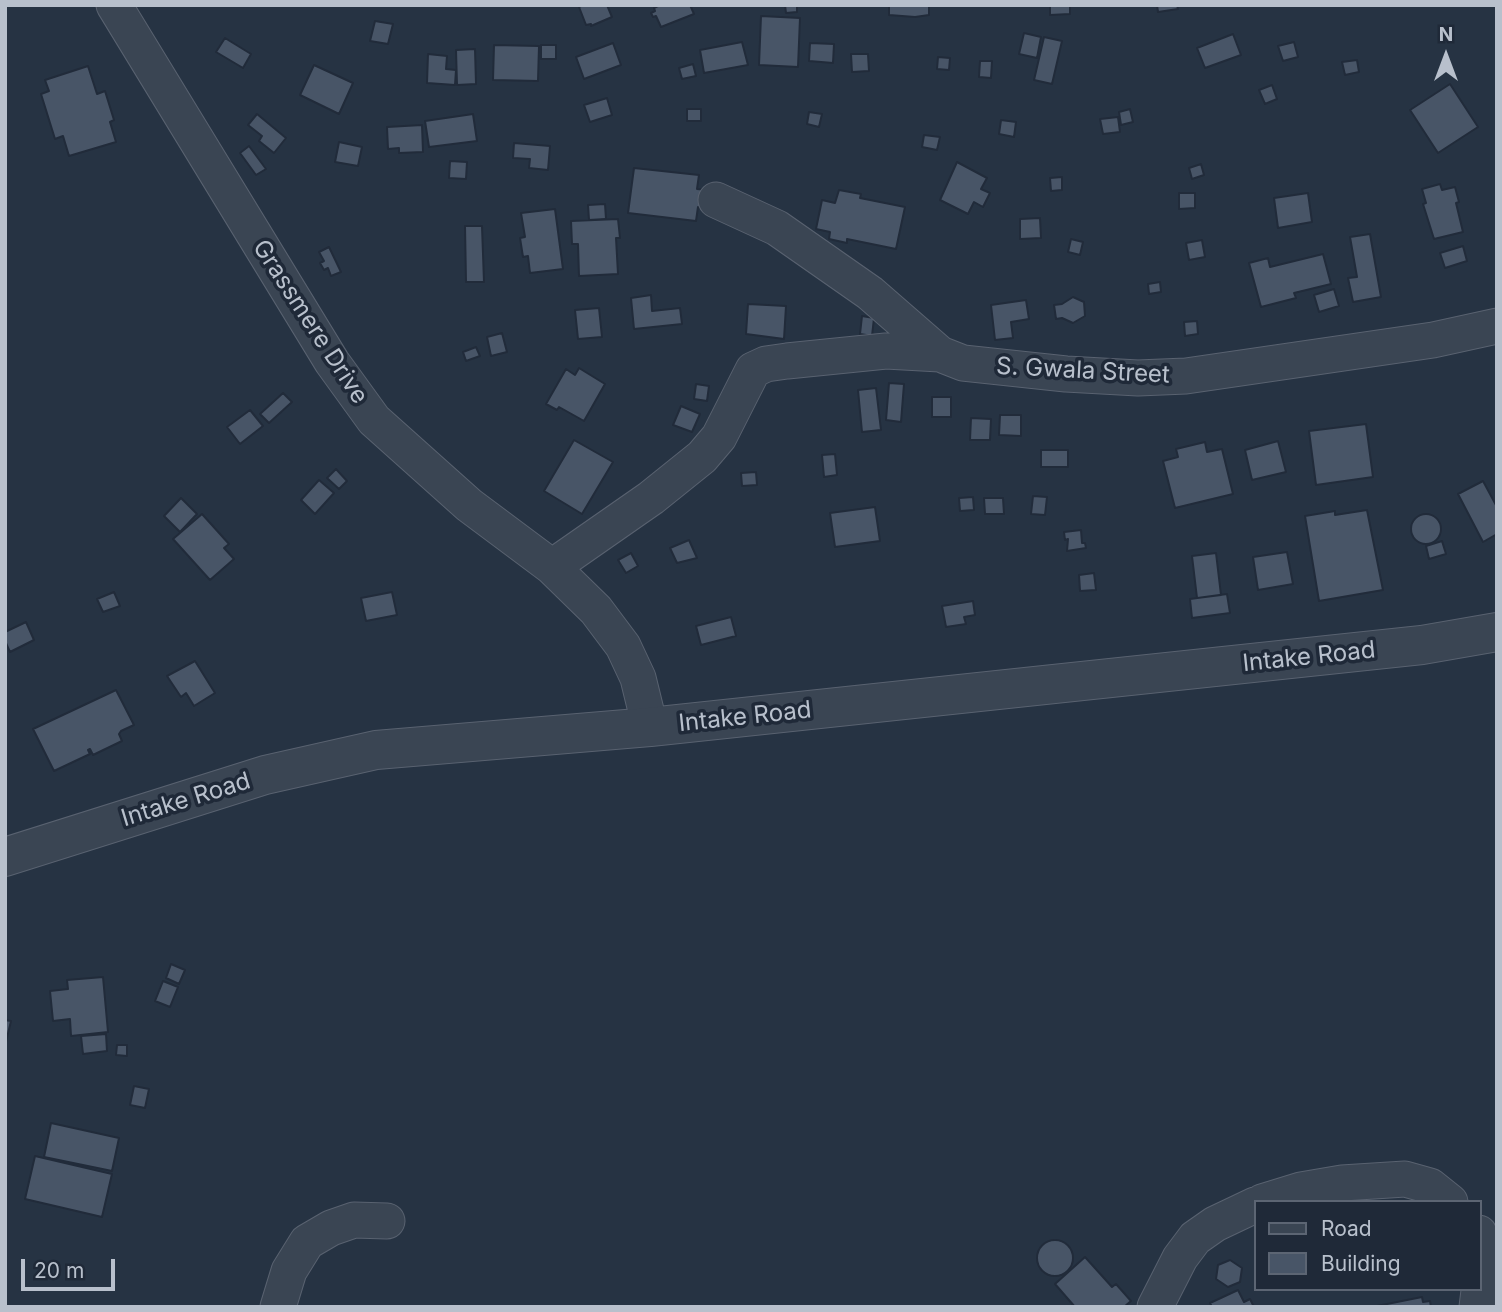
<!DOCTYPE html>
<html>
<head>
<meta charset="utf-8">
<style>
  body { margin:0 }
  #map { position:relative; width:1502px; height:1312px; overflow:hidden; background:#263343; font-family:Inter,sans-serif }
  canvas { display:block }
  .frame { position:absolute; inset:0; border:7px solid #b8c0cc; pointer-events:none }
  .legend { position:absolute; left:1254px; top:1200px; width:228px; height:91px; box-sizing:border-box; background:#1f2938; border:2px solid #5c6573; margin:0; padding:9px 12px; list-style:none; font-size:21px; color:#b8c0cc }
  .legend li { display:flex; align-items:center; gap:14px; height:35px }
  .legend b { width:35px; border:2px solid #5c6573 }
  .north { position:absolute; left:1411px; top:21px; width:70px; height:70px; -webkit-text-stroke:5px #1f2938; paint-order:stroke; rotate:0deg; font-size:19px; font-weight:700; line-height:28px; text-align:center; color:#b8c0cc }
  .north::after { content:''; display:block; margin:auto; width:24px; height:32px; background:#b8c0cc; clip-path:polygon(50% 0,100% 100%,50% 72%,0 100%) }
  .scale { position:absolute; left:21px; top:1259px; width:94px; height:32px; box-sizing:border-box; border:4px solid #b8c0cc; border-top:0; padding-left:9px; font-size:21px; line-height:24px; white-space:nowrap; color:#b8c0cc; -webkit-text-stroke:5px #1f2938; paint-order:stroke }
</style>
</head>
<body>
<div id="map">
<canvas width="1502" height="1312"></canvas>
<div class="frame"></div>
<ul class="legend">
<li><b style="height:9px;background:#3a4553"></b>Road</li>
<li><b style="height:19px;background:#485567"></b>Building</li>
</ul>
<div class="north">N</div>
<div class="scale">20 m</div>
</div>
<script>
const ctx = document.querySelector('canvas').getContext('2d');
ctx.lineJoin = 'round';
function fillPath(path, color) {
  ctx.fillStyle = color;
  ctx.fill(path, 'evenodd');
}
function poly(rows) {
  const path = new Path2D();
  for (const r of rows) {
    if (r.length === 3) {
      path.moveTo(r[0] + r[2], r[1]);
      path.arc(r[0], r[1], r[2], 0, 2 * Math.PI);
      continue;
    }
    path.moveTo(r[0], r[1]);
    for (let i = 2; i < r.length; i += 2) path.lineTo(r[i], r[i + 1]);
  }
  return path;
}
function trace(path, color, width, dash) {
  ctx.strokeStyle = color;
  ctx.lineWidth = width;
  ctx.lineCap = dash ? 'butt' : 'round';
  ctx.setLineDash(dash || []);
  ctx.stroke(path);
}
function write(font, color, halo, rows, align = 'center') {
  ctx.font = font + ' Inter,sans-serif';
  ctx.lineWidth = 7;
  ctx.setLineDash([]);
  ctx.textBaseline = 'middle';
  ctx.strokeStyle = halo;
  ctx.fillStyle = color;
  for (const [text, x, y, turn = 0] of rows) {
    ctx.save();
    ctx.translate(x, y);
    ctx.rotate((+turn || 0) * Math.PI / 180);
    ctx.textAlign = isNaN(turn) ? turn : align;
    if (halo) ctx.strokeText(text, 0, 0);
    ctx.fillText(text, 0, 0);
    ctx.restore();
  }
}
const building = poly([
  [583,5,607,5,612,17,591,26,591,24,586,25,579,7,583,5],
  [660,5,690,5,694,14,661,27,656,16,653,17,651,13,655,11,654,8,660,5],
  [785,5,797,5,797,12,786,13,785,5],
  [889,5,929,5,929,15,915,17,889,15,889,5],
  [1050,5,1070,5,1070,14,1050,15,1050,5],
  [1157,5,1177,5,1178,9,1158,12,1157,5],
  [761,16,800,18,798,67,759,65,761,16],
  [375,21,393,24,388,44,370,41,375,21],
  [1024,33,1041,37,1037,58,1019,54,1024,33],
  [1233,34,1241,55,1205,68,1197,48,1233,34],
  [1044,37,1062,41,1052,84,1034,80,1044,37],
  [225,38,251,54,243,68,216,52,225,38],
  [742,42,748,65,704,73,700,50,742,42],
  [1294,42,1298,57,1283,61,1278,46,1294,42],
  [613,43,621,65,584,79,576,57,613,43],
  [810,43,834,44,833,63,809,61,810,43],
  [494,45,539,46,538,81,493,80,494,45],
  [541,45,556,45,556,59,541,59,541,45],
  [475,49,476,84,457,85,456,50,475,49],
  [428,54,447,56,446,69,456,70,455,85,427,83,428,54],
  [851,54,868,54,869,71,852,72,851,54],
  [938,57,950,58,949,70,937,69,938,57],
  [1357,60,1359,72,1345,75,1342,62,1357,60],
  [980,61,992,61,991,78,979,77,980,61],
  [693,64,696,76,682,79,679,68,693,64],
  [314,65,353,83,339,114,300,95,314,65],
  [88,66,97,94,105,91,114,120,110,122,116,142,69,156,63,136,55,139,41,94,49,91,45,80,88,66],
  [1450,84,1478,127,1438,153,1410,110,1450,84],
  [1272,85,1277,99,1265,104,1259,90,1272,85],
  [607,98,612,115,590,122,584,105,607,98],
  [687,109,701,109,701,121,687,121,687,109],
  [1130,109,1133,122,1121,125,1119,112,1130,109],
  [809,112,822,114,819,127,807,124,809,112],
  [257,114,286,138,274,153,259,141,262,136,248,125,257,114],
  [473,114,477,141,429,147,425,121,473,114],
  [1118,117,1120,132,1103,134,1100,119,1118,117],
  [1001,120,1016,122,1014,137,999,134,1001,120],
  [422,125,423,152,399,153,399,148,388,149,387,127,422,125],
  [924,135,940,137,937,150,922,147,924,135],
  [339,142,362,147,358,166,335,162,339,142],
  [514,143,550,146,548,170,529,168,530,159,513,158,514,143],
  [249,146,266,169,256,175,240,153,249,146],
  [450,161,467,162,466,179,449,178,450,161],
  [957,162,987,178,981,189,990,193,983,207,974,202,968,214,940,200,957,162],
  [1201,164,1204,175,1192,179,1189,168,1201,164],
  [634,168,699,175,697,189,708,190,706,208,698,207,696,221,628,213,634,168],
  [1062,177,1062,190,1051,191,1050,178,1062,177],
  [1440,184,1442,190,1455,187,1459,202,1456,203,1463,232,1434,239,1423,204,1426,203,1422,189,1440,184],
  [839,190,861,194,860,198,905,207,896,249,847,239,847,243,829,239,830,232,816,229,822,200,835,203,839,190],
  [1179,193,1195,193,1195,208,1179,209,1179,193],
  [1308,193,1312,222,1278,228,1274,198,1308,193],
  [605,204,606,219,589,220,588,205,605,204],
  [555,209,563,269,530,273,528,256,523,257,520,238,525,237,521,213,555,209],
  [1040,218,1041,238,1020,239,1020,219,1040,218],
  [618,219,620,238,616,238,618,274,579,276,578,244,572,244,571,221,618,219],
  [465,226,482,226,484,282,466,282,465,226],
  [1370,234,1381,297,1353,302,1348,278,1357,277,1350,237,1370,234],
  [1071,239,1083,242,1080,255,1068,252,1071,239],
  [1202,240,1205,257,1189,260,1186,243,1202,240],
  [1463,246,1467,261,1445,268,1440,253,1463,246],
  [329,247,341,272,331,276,328,268,324,270,320,263,324,261,319,252,329,247],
  [1323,254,1331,284,1294,293,1296,298,1261,307,1249,263,1268,258,1270,267,1323,254],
  [1160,282,1161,292,1149,294,1148,284,1160,282],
  [1334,289,1339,306,1319,312,1314,295,1334,289],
  [651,295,652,311,680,308,682,324,634,329,631,298,651,295],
  [1073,297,1084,302,1085,316,1073,323,1062,318,1056,319,1054,305,1062,304,1073,297],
  [1026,300,1029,319,1011,322,1013,338,995,340,991,305,1026,300],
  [748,304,786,306,784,339,746,334,748,304],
  [599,308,602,337,578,339,575,310,599,308],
  [862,316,874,318,872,336,860,334,862,316],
  [1197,321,1198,334,1185,336,1184,322,1197,321],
  [502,333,507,352,491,356,487,337,502,333],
  [476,347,480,356,466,361,463,352,476,347],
  [579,368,605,384,584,421,559,407,557,410,546,404,566,369,575,375,579,368],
  [889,383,904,384,901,422,886,420,889,383],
  [696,384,709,386,707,401,694,399,696,384],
  [876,388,881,430,862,432,858,390,876,388],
  [283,393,292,402,269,423,260,414,283,393],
  [932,397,951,397,951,417,932,417,932,397],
  [681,406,700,414,692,432,673,425,681,406],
  [250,410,263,426,240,444,227,427,250,410],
  [1000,415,1021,415,1021,436,999,435,1000,415],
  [971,418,991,419,990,440,970,440,971,418],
  [1366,424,1373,477,1316,485,1309,431,1366,424],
  [574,440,613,462,582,514,544,491,574,440],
  [1278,441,1286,472,1252,480,1245,450,1278,441],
  [1205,442,1207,452,1222,449,1233,494,1175,508,1163,461,1178,457,1176,449,1205,442],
  [1041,450,1068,450,1068,467,1041,467,1041,450],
  [835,454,837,475,824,477,822,455,835,454],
  [336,469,347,481,339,489,327,478,336,469],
  [756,472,757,485,742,486,741,473,756,472],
  [319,480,334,493,315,514,301,500,319,480],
  [1483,481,1497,507,1497,534,1483,542,1458,494,1483,481],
  [1033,496,1047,497,1045,515,1031,514,1033,496],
  [973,497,974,510,960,511,959,498,973,497],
  [181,498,197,514,180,532,164,516,181,498],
  [984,498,1003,498,1004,514,985,514,984,498],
  [875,507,880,541,835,547,830,513,875,507],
  [1367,510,1383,590,1319,601,1305,516,1335,511,1335,515,1367,510],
  [202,514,229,544,224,548,234,559,210,580,173,539,202,514],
  [1426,529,15],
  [1081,530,1082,543,1085,543,1086,548,1067,551,1068,539,1065,540,1064,532,1081,530],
  [689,540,697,558,677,563,670,548,689,540],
  [1442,541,1446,554,1429,559,1426,546,1442,541],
  [1287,552,1293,584,1258,590,1253,557,1287,552],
  [631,553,638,566,626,573,618,560,631,553],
  [1216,553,1221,595,1197,598,1192,556,1216,553],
  [1094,573,1096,590,1080,591,1079,575,1094,573],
  [114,592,120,606,103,612,97,599,114,592],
  [392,592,397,615,366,621,361,598,392,592],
  [1227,594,1230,613,1192,618,1190,599,1227,594],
  [973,601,975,615,964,617,966,624,946,627,942,606,973,601],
  [731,617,736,636,701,645,696,626,731,617],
  [26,622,34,640,10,652,5,641,5,632,26,622],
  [195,661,215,693,194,706,186,693,181,697,167,676,195,661],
  [116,690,134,725,121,731,119,734,122,741,93,755,90,749,88,750,90,754,54,771,33,729,116,690],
  [171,964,185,970,179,984,166,978,171,964],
  [103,977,108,1032,71,1036,70,1019,53,1021,50,991,68,989,67,980,103,977],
  [163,981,178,987,170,1007,155,1001,163,981],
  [5,1020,11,1021,5,1046,5,1020],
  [106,1034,107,1051,83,1054,81,1036,106,1034],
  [117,1045,127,1045,127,1056,116,1055,117,1045],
  [134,1086,149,1089,145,1108,130,1105,134,1086],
  [51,1123,119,1138,112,1171,44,1157,51,1123],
  [35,1156,112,1174,102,1217,25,1199,35,1156],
  [1055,1258,18],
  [1085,1257,1112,1287,1116,1284,1131,1301,1124,1307,1075,1307,1055,1284,1085,1257],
  [1230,1260,1242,1268,1240,1282,1228,1287,1216,1279,1218,1265,1230,1260],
  [1238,1290,1244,1302,1250,1299,1254,1307,1212,1307,1210,1303,1238,1290],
  [1422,1297,1423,1302,1430,1301,1431,1307,1372,1307,1422,1297]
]);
const minor = poly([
  [114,5,332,362,374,420,469,505,552,567,596,610,623,646,638,678,650,727],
  [716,200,777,228,870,293,940,354,963,363,1066,374,1138,378,1186,376,1433,340,1497,326],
  [552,567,651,498,702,457,719,437,753,370,766,364,787,361,886,351,940,354],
  [1262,1202,1301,1190,1342,1183,1405,1179,1430,1186,1450,1202],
  [278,1307,289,1271,307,1242,331,1228,354,1220,387,1221],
  [1155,1307,1180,1258,1195,1238,1215,1224,1255,1205],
  [1477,1307,1484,1251,1479,1233]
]);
const tertiary = poly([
  [5,857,265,775,376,750,650,727,1054,684,1422,645,1497,632]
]);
const streetNames = [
  ["Grassmere Drive",310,322,57],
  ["S. Gwala Street",1083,371,3],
  ["Intake Road",1309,657,-6],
  ["Intake Road",745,717,-6],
  ["Intake Road",186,800,-17]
];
fillPath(building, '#485567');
trace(building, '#212b3a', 2);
trace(minor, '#596270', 37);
trace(tertiary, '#596270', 40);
trace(minor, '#3a4553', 35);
trace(tertiary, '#3a4553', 38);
write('24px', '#b8c0cc', '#1f2938', streetNames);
</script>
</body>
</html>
